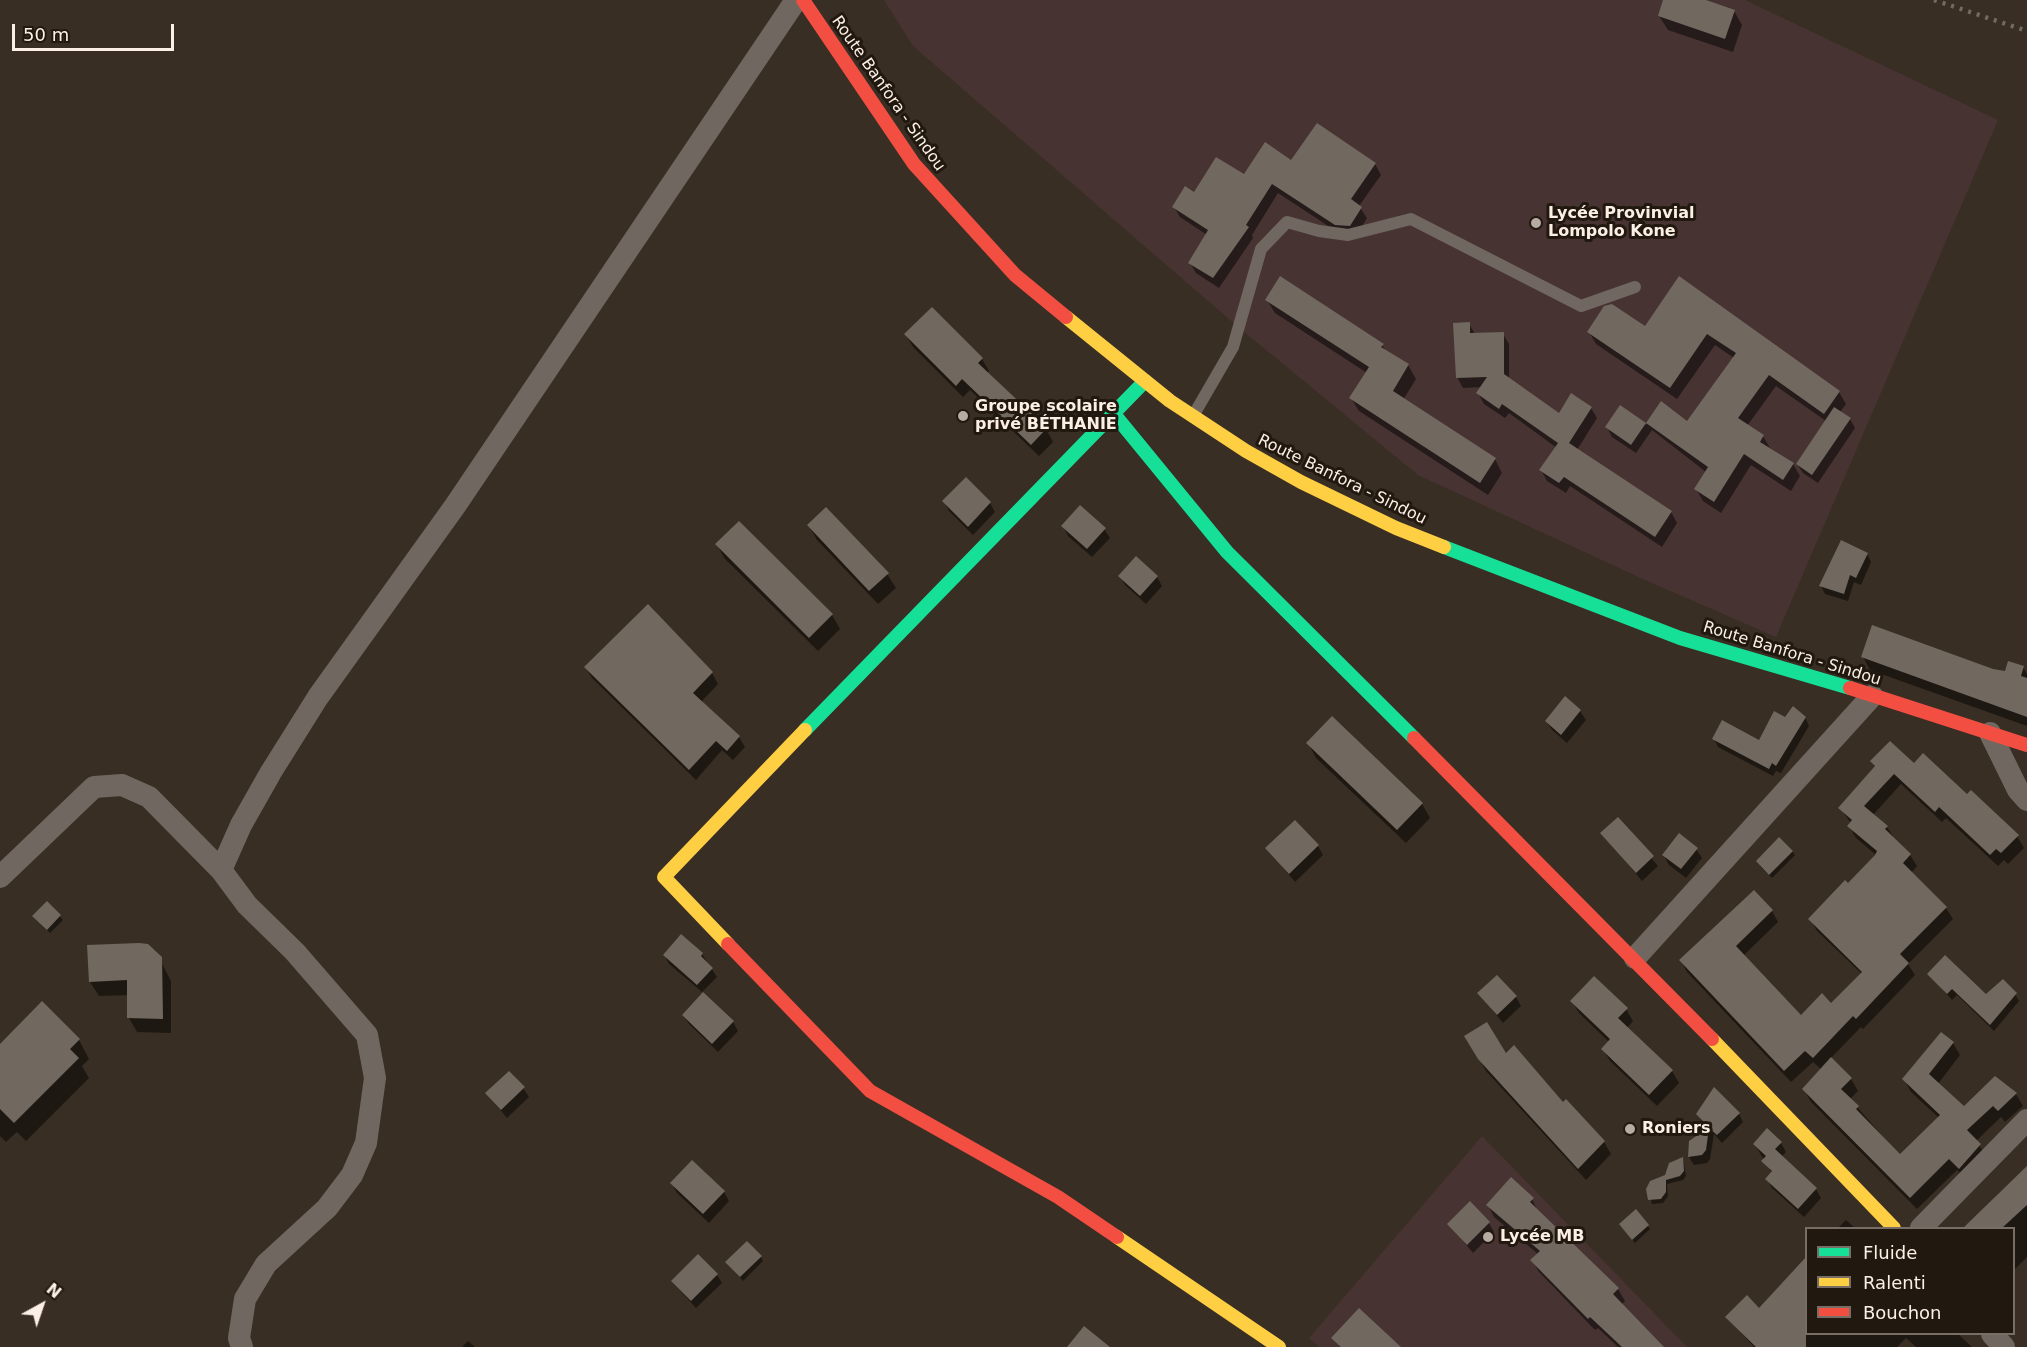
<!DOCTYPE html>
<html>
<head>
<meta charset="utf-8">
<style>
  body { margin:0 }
  #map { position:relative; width:2027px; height:1347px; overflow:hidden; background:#392e24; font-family:"DejaVu Sans",sans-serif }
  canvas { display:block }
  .legend { position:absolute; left:1805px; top:1227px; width:210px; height:108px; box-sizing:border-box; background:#211810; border:2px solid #796e65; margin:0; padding:8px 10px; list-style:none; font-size:18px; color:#fcefe4 }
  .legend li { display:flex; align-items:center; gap:12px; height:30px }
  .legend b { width:30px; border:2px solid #796e65 }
  .north { position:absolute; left:12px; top:1275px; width:60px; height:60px; -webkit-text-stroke:4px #211810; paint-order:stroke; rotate:40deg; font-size:16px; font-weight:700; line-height:24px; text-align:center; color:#fcefe4 }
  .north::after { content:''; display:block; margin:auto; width:21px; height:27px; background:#fcefe4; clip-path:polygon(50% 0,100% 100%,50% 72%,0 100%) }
  .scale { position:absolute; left:12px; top:24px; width:162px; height:27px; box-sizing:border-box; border:3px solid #fcefe4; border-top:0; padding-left:8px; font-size:18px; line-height:21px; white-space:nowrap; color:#fcefe4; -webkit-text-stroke:4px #211810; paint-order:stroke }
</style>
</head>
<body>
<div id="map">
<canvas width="2027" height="1347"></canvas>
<ul class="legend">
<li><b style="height:8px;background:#16e098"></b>Fluide</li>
<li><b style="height:8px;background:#ffcf43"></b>Ralenti</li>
<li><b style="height:8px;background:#f24e42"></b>Bouchon</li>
</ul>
<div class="north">N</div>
<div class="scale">50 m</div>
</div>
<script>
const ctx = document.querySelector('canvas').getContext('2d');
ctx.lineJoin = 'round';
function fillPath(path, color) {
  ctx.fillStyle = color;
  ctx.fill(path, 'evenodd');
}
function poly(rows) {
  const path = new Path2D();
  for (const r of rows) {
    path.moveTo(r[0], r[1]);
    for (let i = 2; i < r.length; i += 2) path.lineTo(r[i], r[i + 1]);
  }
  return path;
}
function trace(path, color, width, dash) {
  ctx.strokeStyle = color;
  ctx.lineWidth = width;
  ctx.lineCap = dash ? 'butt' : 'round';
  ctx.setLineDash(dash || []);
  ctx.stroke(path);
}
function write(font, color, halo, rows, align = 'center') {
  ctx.font = font + ' "DejaVu Sans",sans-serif';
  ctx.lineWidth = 6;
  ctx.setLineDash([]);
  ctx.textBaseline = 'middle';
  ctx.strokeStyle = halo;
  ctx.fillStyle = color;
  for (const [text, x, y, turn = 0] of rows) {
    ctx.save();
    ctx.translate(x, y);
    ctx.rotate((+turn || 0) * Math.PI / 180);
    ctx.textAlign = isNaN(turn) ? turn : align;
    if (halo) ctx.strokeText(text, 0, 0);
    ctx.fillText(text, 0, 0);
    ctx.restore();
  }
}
const education = poly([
  [884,0,1745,0,1998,120,1776,637,1645,580,1418,475,1237,326,913,46],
  [1482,1136,1687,1347,1319,1347,1309,1338]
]);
const shadow = poly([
  [1665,0,1702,0,1734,11,1742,25,1733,52,1668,30,1659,16],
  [1292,162,1375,164,1381,175,1359,206,1367,218,1356,236,1342,235,1278,193,1252,235,1253,238,1219,288,1196,273,1190,263,1207,235,1180,217,1174,207,1195,194],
  [1680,279,1839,392,1846,404,1840,412,1850,419,1855,428,1818,483,1803,473,1797,464,1826,421,1776,386,1747,426,1763,436,1770,448,1793,464,1800,476,1791,491,1751,465,1721,513,1703,501,1696,489,1706,472,1652,430,1636,453,1612,437,1607,427,1621,407,1646,425,1661,404,1688,423,1734,358,1715,345,1677,399,1596,344,1589,332,1645,328],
  [1267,300,1382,345,1387,353,1408,365,1416,379,1403,400,1495,459,1502,473,1488,495,1359,411,1351,398,1367,373,1275,313],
  [1469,324,1475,334,1503,334,1509,344,1509,380,1559,415,1591,408,1597,418,1577,450,1671,512,1677,523,1662,547,1570,486,1566,493,1547,481,1541,470,1557,448,1509,413,1505,418,1484,404,1478,393,1482,387,1463,388,1457,377],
  [906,335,982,359,989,371,987,373,1046,429,1053,442,1039,456,970,390,963,397,913,347],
  [944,501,990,503,995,512,973,535,949,511],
  [809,526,887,574,896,588,878,604,817,540],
  [1063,526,1104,529,1110,538,1092,557,1068,536],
  [717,545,832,615,840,629,818,651,725,559],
  [1867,554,1871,562,1861,585,1854,582,1848,601,1825,594,1821,586],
  [1120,576,1157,577,1162,586,1146,604,1125,585],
  [648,606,712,673,718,684,701,702,739,737,745,747,733,760,722,750,696,780,592,678,585,667],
  [1863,657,2006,673,2023,667,2027,674,2027,726,1870,670],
  [1565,699,1580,711,1586,720,1567,743,1552,730,1546,721],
  [1805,717,1809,726,1781,773,1776,771,1773,776,1718,747,1714,739,1759,742,1785,719],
  [1308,743,1422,804,1430,818,1406,843,1316,758],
  [1872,762,1914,765,1967,796,2017,836,2024,848,2008,864,2004,860,1998,866,1946,818,1942,822,1901,784,1873,815,1887,827,1894,838,1910,855,1917,866,1911,873,1946,908,1953,919,1908,964,1915,975,1863,1029,1861,1027,1830,1059,1851,1079,1858,1091,1850,1099,1900,1156,1939,1118,1911,1092,1904,1079,1941,1034,1953,1043,1960,1055,1938,1084,1964,1108,1995,1078,2016,1094,2023,1106,2005,1122,2001,1117,1976,1141,1987,1157,1967,1180,1957,1170,1917,1209,1811,1102,1804,1089,1822,1070,1813,1062,1791,1082,1687,972,1681,961,1772,911,1778,922,1743,956,1801,1017,1831,1005,1862,974,1817,931,1810,919,1848,886,1876,855,1856,838,1849,826,1851,823,1840,808,1875,767],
  [1618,819,1658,866,1642,881,1602,833],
  [1318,846,1323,855,1295,882,1267,848],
  [1696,849,1702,858,1686,878,1669,865,1664,856],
  [1792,851,1795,855,1772,878,1760,866],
  [47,903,63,920,50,933,34,916],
  [139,944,155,950,171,981,171,1033,137,1032,129,1018,129,995,99,996,90,982,88,947],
  [702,954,717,977,702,992,669,964,665,956],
  [1929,974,1986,997,2015,994,2019,1001,1994,1031,1957,995,1952,1000],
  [1479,994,1516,997,1521,1006,1503,1023],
  [1572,1001,1626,1009,1633,1021,1627,1028,1672,1071,1679,1083,1657,1106,1610,1061,1603,1049,1609,1042,1579,1013],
  [683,1015,733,1022,738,1031,718,1052,689,1024],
  [1466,1036,1563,1104,1604,1142,1611,1154,1586,1180,1486,1071],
  [79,1040,89,1059,82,1066,89,1078,26,1141,17,1132,6,1142,0,1136,0,1046],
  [523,1088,529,1097,507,1118,487,1094],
  [1698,1114,1739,1114,1743,1122,1722,1143,1714,1134,1710,1159,1707,1163,1694,1165,1689,1157,1690,1142,1709,1129],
  [1781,1143,1786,1152,1781,1157,1816,1189,1821,1198,1804,1217,1772,1188,1767,1179,1772,1173,1755,1145],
  [1683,1159,1686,1176,1683,1180,1667,1184,1668,1196,1663,1203,1652,1204,1648,1186,1666,1176],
  [2027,1168,2027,1257,2014,1270,2014,1228,1963,1228],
  [672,1183,724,1192,729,1201,709,1223,677,1193],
  [1532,1199,1538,1212,1618,1289,1625,1301,1621,1305,1662,1347,1618,1347,1598,1328,1595,1330,1539,1272,1532,1260,1538,1254,1494,1217,1488,1205],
  [1846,1220,1855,1228,1838,1228],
  [1489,1223,1494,1232,1473,1253,1449,1224],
  [1647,1225,1650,1229,1635,1243,1623,1228],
  [761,1257,763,1261,743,1281,727,1262],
  [1806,1261,1806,1334,1958,1334,1972,1347,1916,1347,1906,1338,1897,1347,1754,1347,1727,1317,1759,1310],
  [717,1275,722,1283,696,1308,672,1282],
  [468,1341,475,1347,462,1347]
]);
const building = poly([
  [1663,0,1706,0,1735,10,1725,39,1658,16],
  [1317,123,1376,163,1351,199,1362,207,1350,226,1335,225,1272,184,1246,225,1249,227,1213,278,1188,263,1208,230,1172,207,1185,186,1194,192,1216,157,1244,174,1265,142,1291,160],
  [1280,276,1384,344,1381,347,1409,364,1393,391,1496,458,1480,483,1349,398,1369,367,1265,300],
  [1679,276,1840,391,1824,414,1769,375,1738,418,1764,435,1760,442,1794,463,1783,480,1744,454,1714,502,1694,489,1708,467,1646,423,1661,401,1687,421,1736,353,1707,334,1670,388,1587,332,1604,306,1612,304,1645,326],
  [932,307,983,358,978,363,1047,428,1031,445,962,379,956,386,904,334],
  [1470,322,1470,333,1504,332,1504,374,1559,413,1571,393,1592,407,1569,443,1672,511,1655,537,1564,477,1559,483,1539,470,1558,443,1502,404,1499,409,1476,393,1487,377,1456,378,1453,323],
  [1620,405,1646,423,1631,445,1605,427],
  [1834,407,1851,418,1812,475,1796,464],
  [966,477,991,502,968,527,942,501],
  [1080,505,1106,528,1087,549,1061,526],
  [826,507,889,573,869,591,807,525],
  [739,521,833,614,809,638,715,544],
  [1841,540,1868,553,1856,578,1850,575,1844,594,1819,586],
  [1136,556,1158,576,1140,596,1118,576],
  [648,604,713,672,693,693,740,736,727,751,716,741,689,770,584,667],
  [1872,625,1993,669,2005,671,2008,661,2024,666,2021,676,2027,678,2027,717,1861,657],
  [1565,696,1581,710,1561,735,1545,721],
  [1793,706,1806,717,1776,766,1772,763,1769,769,1712,739,1722,720,1759,740,1774,711,1785,717],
  [1332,716,1423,803,1397,830,1306,743],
  [1890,741,1914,763,1923,753,1967,794,1971,790,2019,835,2001,853,1996,849,1990,855,1939,807,1935,812,1894,774,1864,806,1888,826,1885,829,1911,854,1903,863,1947,907,1900,954,1909,963,1856,1019,1853,1016,1813,1058,1805,1051,1784,1071,1679,960,1754,890,1773,910,1736,946,1801,1015,1822,993,1831,1003,1862,972,1808,919,1845,880,1848,883,1875,855,1877,851,1847,826,1852,820,1838,808,1875,766,1870,761],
  [1618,817,1654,856,1636,873,1600,833],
  [1295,820,1319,845,1289,874,1265,848],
  [1679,833,1698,848,1681,869,1662,855],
  [1779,837,1793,851,1769,875,1756,861],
  [47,901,61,915,47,930,32,916],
  [681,934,703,953,701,956,713,968,697,985,663,955],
  [139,943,148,944,162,957,163,1019,127,1018,127,980,89,982,87,945],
  [1945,955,1986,994,2003,979,2017,993,1990,1025,1952,989,1947,994,1927,974],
  [1497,975,1517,996,1497,1015,1477,993],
  [1594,976,1628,1008,1618,1018,1673,1070,1649,1095,1601,1049,1610,1039,1570,1001],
  [703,992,734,1021,712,1044,682,1015],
  [42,1001,80,1039,70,1049,79,1058,14,1123,0,1109,0,1044],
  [1487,1022,1506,1053,1514,1045,1563,1102,1566,1099,1605,1141,1578,1169,1478,1059,1464,1036],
  [1941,1032,1954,1042,1929,1074,1964,1106,1995,1076,2017,1093,1998,1111,1993,1106,1967,1130,1981,1144,1959,1169,1949,1159,1910,1198,1802,1089,1831,1057,1852,1078,1841,1089,1859,1106,1856,1109,1900,1154,1940,1115,1902,1079],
  [509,1071,525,1087,501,1110,485,1093],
  [1714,1087,1740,1113,1717,1135,1709,1128,1706,1150,1702,1155,1688,1157,1689,1141,1709,1127,1696,1114],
  [1767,1128,1782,1142,1775,1149,1817,1188,1798,1209,1765,1179,1772,1171,1761,1161,1766,1156,1753,1144],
  [1683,1157,1684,1171,1680,1176,1666,1180,1666,1192,1661,1199,1648,1200,1646,1189,1650,1181,1665,1175,1669,1163],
  [692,1160,725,1191,703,1214,670,1183],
  [2027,1166,2027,1205,2002,1228,1963,1228],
  [1511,1177,1534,1198,1530,1202,1619,1288,1613,1294,1664,1347,1622,1347,1590,1317,1588,1319,1530,1260,1540,1251,1486,1205],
  [1470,1201,1490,1222,1467,1245,1447,1224],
  [1636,1209,1649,1225,1632,1240,1619,1224],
  [747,1241,762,1256,740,1277,725,1262],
  [698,1254,718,1274,691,1301,671,1281],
  [1806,1257,1806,1347,1756,1347,1725,1317,1747,1295,1759,1308],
  [1359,1308,1401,1347,1341,1347,1331,1338],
  [1084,1326,1110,1347,1067,1347]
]);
const lane = poly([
  [1193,416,1233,347,1261,249,1287,222,1319,231,1348,235,1411,219,1581,306,1635,287]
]);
const street = poly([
  [1990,733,2018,790,2027,800],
  [221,870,241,825,271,772,318,697,455,506,796,0],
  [0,877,94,787,122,785,149,797,221,870,247,905,295,952,367,1035,375,1078,366,1143,352,1175,327,1208,266,1264,245,1299,239,1338,242,1347],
  [1635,958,1872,696],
  [1921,1228,2027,1120],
  [1992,1334,2004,1347]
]);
const fast = poly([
  [1114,414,1227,552,1414,738],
  [1444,547,1680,638,1850,688],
  [805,730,1145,381]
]);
const slow = poly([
  [1066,317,1170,401,1246,451,1301,482,1396,528,1444,547],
  [728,944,664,877,805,730],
  [1712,1039,1894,1228],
  [1117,1237,1279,1347]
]);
const jam = poly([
  [803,0,914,164,1015,275,1066,317],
  [1850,688,2027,745],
  [1414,738,1712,1039],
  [728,944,870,1091,1058,1197,1117,1237]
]);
const rail = poly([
  [1934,0,2027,31]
]);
const markers = [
  [1536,223,6,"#b8aba1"],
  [963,416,6,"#b8aba1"],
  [1630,1129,6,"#b8aba1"],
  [1488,1237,6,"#b8aba1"]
];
const streetNames = [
  ["Route Banfora - Sindou",888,94,55],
  ["Route Banfora - Sindou",1342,480,26],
  ["Route Banfora - Sindou",1792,654,17]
];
const poiNames = [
  ["Lycée Provinvial",1548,214],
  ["Lompolo Kone",1548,232],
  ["Groupe scolaire",975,407],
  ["privé BÉTHANIE",975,425],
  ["Roniers",1642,1129],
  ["Lycée MB",1500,1237]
];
fillPath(education, '#473332');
fillPath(shadow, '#0007');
fillPath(building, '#71685f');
trace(lane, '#706860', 12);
trace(street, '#706860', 22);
trace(fast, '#16e098', 14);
trace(slow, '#ffcf43', 14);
trace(jam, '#f24e42', 14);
trace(rail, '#746a64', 4.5, [3, 6]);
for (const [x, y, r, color] of markers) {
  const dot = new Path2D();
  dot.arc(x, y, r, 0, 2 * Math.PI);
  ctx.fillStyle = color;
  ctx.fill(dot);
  trace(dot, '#211810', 2);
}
write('16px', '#fcefe4', '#211810', streetNames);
write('bold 16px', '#fcefe4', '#211810', poiNames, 'left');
</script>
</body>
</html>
